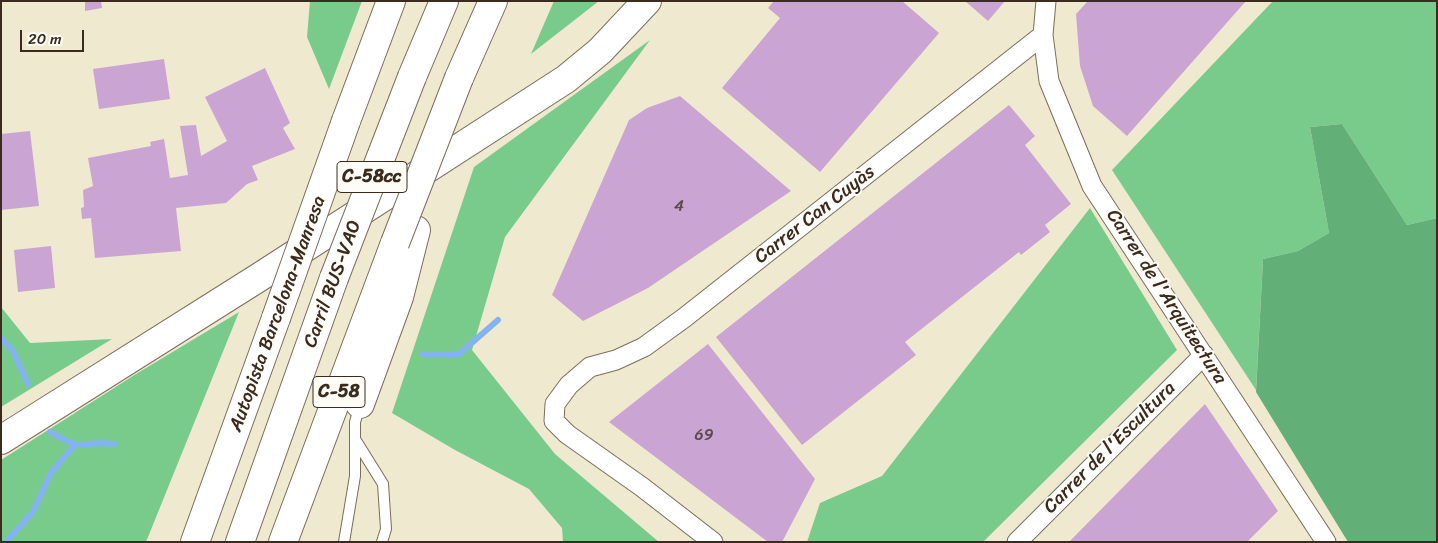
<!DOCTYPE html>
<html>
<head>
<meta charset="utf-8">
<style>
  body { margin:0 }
  #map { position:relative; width:1438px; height:543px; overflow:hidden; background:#efe9d0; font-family:Sriracha,sans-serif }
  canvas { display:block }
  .frame { position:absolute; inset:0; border:2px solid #3b2a1e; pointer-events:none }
  .scale { position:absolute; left:20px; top:30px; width:64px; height:22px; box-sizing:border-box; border:2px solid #3b2a1e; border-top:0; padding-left:6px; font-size:15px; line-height:18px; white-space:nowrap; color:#3b2a1e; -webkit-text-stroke:4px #fdfcf7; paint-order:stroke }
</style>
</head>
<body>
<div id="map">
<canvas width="1438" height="543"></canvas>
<div class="frame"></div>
<div class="scale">20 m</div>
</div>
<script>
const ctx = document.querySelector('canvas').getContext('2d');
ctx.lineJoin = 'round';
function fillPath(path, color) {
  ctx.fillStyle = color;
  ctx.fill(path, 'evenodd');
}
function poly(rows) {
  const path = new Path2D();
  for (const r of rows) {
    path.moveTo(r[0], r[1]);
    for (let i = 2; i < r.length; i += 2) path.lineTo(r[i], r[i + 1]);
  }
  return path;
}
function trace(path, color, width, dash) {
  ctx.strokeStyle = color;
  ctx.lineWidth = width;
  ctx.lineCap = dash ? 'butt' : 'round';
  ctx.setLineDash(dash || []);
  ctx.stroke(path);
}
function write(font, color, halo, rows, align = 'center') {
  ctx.font = font + ' Sriracha,sans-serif';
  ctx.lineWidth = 4;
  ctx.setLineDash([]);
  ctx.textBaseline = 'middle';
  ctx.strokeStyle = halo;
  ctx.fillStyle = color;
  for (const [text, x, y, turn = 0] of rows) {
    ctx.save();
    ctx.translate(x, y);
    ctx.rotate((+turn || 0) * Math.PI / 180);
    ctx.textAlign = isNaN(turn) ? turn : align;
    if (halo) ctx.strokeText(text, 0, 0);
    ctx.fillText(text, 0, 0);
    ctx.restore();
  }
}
const green = poly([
  [310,1,362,1,329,89,307,37],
  [554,1,599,1,531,54],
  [1273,1,1437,1,1437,218,1407,225,1342,124,1310,127,1329,233,1298,251,1263,259,1256,390,1112,170],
  [650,40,505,237,472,350,555,454,659,542,563,542,562,528,529,489,455,450,392,413,474,167],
  [1090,208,1177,350,983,542,807,542,820,503,882,476],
  [1,307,30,343,112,339,1,407],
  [239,312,146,542,1,542,1,460,136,374]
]);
const forest = poly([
  [1342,124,1407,225,1437,218,1437,542,1348,542,1256,392,1263,259,1298,251,1329,233,1310,127]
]);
const stream = poly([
  [1,338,13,351,28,384],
  [422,355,458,355,498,320],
  [50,432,75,445,101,443,114,444],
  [6,542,33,512,51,473,75,445]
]);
const building = poly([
  [85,1,101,1,102,8,85,11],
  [774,1,902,1,939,33,820,172,722,88,780,18,768,8],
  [965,1,1005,1,988,21],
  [1088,1,1246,1,1127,136,1093,106,1080,66,1076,14],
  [164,59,170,99,99,109,93,69],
  [265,68,290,123,283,128,295,149,252,166,258,180,247,184,226,203,176,208,181,251,95,258,91,218,82,219,81,208,84,207,83,190,93,186,88,158,151,146,150,142,164,139,170,178,188,175,180,126,196,125,201,156,227,141,205,97],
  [680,96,791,191,648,288,583,321,552,295,629,120,647,108],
  [1009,105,1035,136,1025,145,1071,204,1045,225,1050,232,1021,255,1019,252,905,342,916,355,802,445,716,337],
  [30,131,39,206,1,210,1,134],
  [51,246,55,288,18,292,14,250],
  [708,344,815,479,782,542,768,542,609,422],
  [1205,404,1278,511,1247,542,1069,542]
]);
const service = poly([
  [360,405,355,422,355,439,383,484,386,529,382,542],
  [344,542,355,476,355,439]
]);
const minor = poly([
  [1046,1,1043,35,1049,81,1092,186,1326,542],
  [713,542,642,487,567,434,554,421,555,404,569,385,590,367,616,360,644,347,684,318,1043,35],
  [1017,542,1204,355]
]);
const secondary = poly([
  [1,440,258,278,566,79,600,51,647,1]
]);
const trunk = poly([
  [412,77,444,1],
  [240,542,334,278]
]);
const motorway = poly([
  [459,78,493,1],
  [346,121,391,1],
  [360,404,399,297,416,230],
  [195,542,276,318],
  [283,542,395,243]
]);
const trunkBridge = poly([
  [334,278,412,77]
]);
const motorwayBridge = poly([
  [395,243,459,78],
  [276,318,346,121]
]);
const numberNames = [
  ["4",679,207],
  ["69",704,436]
];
const shields = [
  [372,177,70],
  [339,392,52]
];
const shieldNames = [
  ["C-58cc",372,177],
  ["C-58",339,392]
];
const streetNames = [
  ["Carrer Can Cuyàs",815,215,-38],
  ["Carril BUS-VAO",333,284,-70],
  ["Carrer de l'Arquitectura",1166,297,57],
  ["Autopista Barcelona-Manresa",278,314,-70],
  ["Carrer de l'Escultura",1110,448,-45]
];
fillPath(green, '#79cb8c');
fillPath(forest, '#62af78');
trace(stream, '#83b4ef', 6);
fillPath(building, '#caa5d3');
trace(service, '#7a6d5c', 12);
trace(minor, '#7a6d5c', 21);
trace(secondary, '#7a6d5c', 30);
trace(trunk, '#7a6d5c', 30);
trace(motorway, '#7a6d5c', 30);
trace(service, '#fff', 10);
trace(minor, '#fff', 19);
trace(secondary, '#fff', 28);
trace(trunk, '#fff', 28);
trace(motorway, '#fff', 28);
trace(trunkBridge, '#7a6d5c', 30, []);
trace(motorwayBridge, '#7a6d5c', 30, []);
trace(trunkBridge, '#fff', 28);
trace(motorwayBridge, '#fff', 28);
write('16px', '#5f494b', null, numberNames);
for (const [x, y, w] of shields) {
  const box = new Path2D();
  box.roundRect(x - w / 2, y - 15.5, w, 31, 4);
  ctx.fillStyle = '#fdfcf7';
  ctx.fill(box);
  trace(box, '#3b2a1e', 1);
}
write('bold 18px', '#3b2a1e', null, shieldNames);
write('19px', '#3b2a1e', '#fdfcf7', streetNames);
</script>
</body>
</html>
